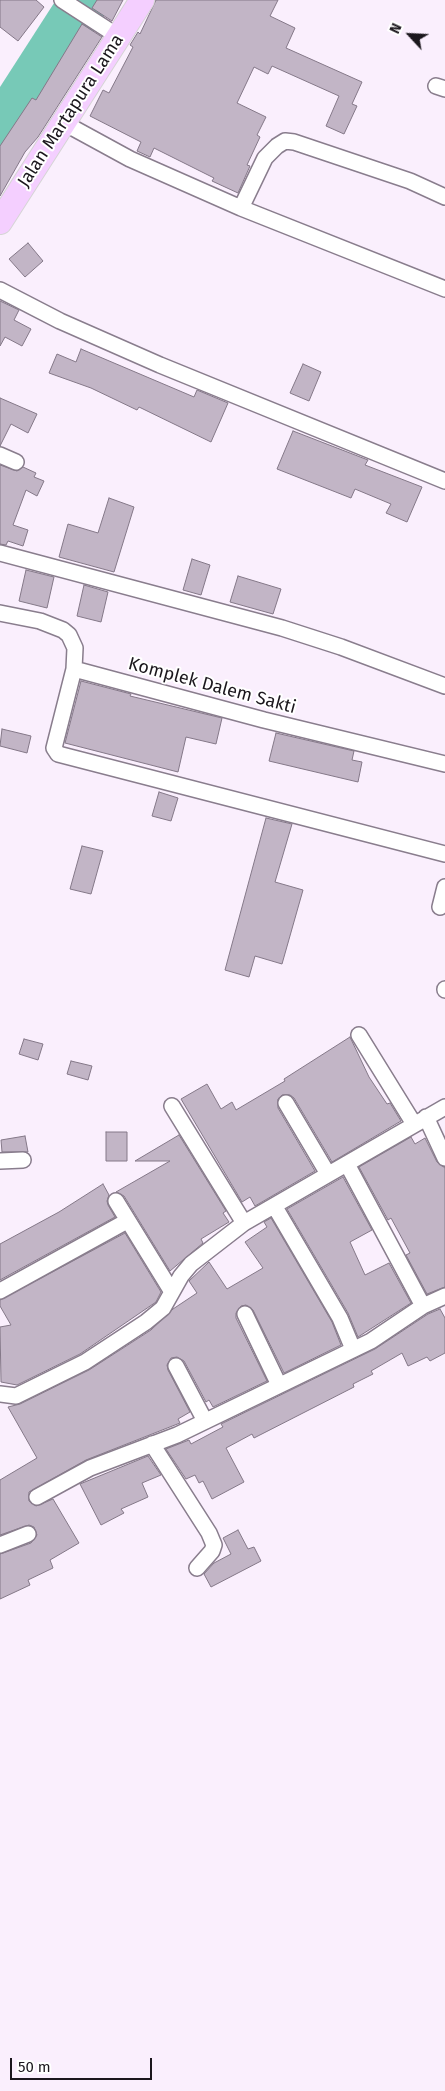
<!DOCTYPE html>
<html>
<head>
<meta charset="utf-8">
<style>
  body { margin:0 }
  #map { position:relative; width:445px; height:2091px; overflow:hidden; background:#faeffd; font-family:"Fira Sans",sans-serif }
  canvas { display:block }
  .north { position:absolute; left:385px; top:10px; width:50px; height:50px; -webkit-text-stroke:4px #fff; paint-order:stroke; rotate:295deg; font-size:14px; font-weight:700; line-height:20px; text-align:center; color:#1b171d }
  .north::after { content:''; display:block; margin:auto; width:18px; height:22px; background:#1b171d; clip-path:polygon(50% 0,100% 100%,50% 72%,0 100%) }
  .scale { position:absolute; left:10px; top:2058px; width:142px; height:22px; box-sizing:border-box; border:2px solid #1b171d; border-top:0; padding-left:6px; font-size:15px; line-height:18px; white-space:nowrap; color:#1b171d; -webkit-text-stroke:4px #fff; paint-order:stroke }
</style>
</head>
<body>
<div id="map">
<canvas width="445" height="2091"></canvas>
<div class="north">N</div>
<div class="scale">50 m</div>
</div>
<script>
const ctx = document.querySelector('canvas').getContext('2d');
ctx.lineJoin = 'round';
function fillPath(path, color) {
  ctx.fillStyle = color;
  ctx.fill(path, 'evenodd');
}
function poly(rows) {
  const path = new Path2D();
  for (const r of rows) {
    path.moveTo(r[0], r[1]);
    for (let i = 2; i < r.length; i += 2) path.lineTo(r[i], r[i + 1]);
  }
  return path;
}
function trace(path, color, width, dash) {
  ctx.strokeStyle = color;
  ctx.lineWidth = width;
  ctx.lineCap = dash ? 'butt' : 'round';
  ctx.setLineDash(dash || []);
  ctx.stroke(path);
}
function write(font, color, halo, rows, align = 'center') {
  ctx.font = font + ' "Fira Sans",sans-serif';
  ctx.lineWidth = 4;
  ctx.setLineDash([]);
  ctx.textBaseline = 'middle';
  ctx.strokeStyle = halo;
  ctx.fillStyle = color;
  for (const [text, x, y, turn = 0] of rows) {
    ctx.save();
    ctx.translate(x, y);
    ctx.rotate((+turn || 0) * Math.PI / 180);
    ctx.textAlign = isNaN(turn) ? turn : align;
    if (halo) ctx.strokeText(text, 0, 0);
    ctx.fillText(text, 0, 0);
    ctx.restore();
  }
}
const water = poly([
  [56,0,114,0,0,181,0,87]
]);
const building = poly([
  [0,0,36,0,44,7,18,41,0,27,0,0],
  [97,0,123,0,112,21,92,8,97,0],
  [156,0,278,0,270,16,295,28,286,48,362,82,352,104,357,106,344,134,326,126,339,96,272,66,268,74,254,67,237,103,266,117,257,135,260,137,247,165,250,166,238,193,212,181,214,178,154,148,150,157,137,151,141,142,90,116,103,90,109,93,133,47,130,45,138,32,140,34,156,0],
  [82,24,102,37,38,137,25,152,0,196,0,146,32,98,36,100,82,24],
  [28,243,43,261,25,277,9,259,28,243],
  [0,301,19,310,14,320,31,329,22,346,5,337,0,346,0,301],
  [81,349,194,397,197,390,228,403,211,442,139,407,137,410,91,388,49,373,57,354,76,362,81,349],
  [303,364,321,372,309,401,290,393,303,364],
  [0,398,37,414,28,433,11,424,0,446,0,398],
  [293,431,368,460,365,465,422,487,407,522,386,513,391,504,355,489,351,498,277,469,293,431],
  [0,465,17,471,23,467,36,473,34,477,44,481,37,496,26,490,13,525,28,530,23,546,8,541,6,545,0,544,0,465],
  [109,498,134,507,114,572,59,557,68,524,98,533,109,498],
  [192,559,210,565,201,595,183,590,192,559],
  [26,570,54,577,47,608,19,601,26,570],
  [238,576,281,589,273,614,230,602,238,576],
  [84,585,108,592,101,622,77,616,84,585],
  [81,681,131,694,130,696,222,718,216,744,186,737,178,772,65,743,81,681],
  [2,729,31,736,27,753,0,746,2,729],
  [276,733,354,751,352,760,362,762,358,782,269,761,276,733],
  [159,792,178,798,171,821,152,816,159,792],
  [266,818,292,824,275,882,303,890,282,964,255,956,249,977,225,970,266,818],
  [82,846,103,851,91,894,70,889,82,846],
  [350,1037,369,1077,387,1104,390,1103,401,1121,332,1162,294,1098,290,1095,282,1095,278,1099,278,1108,315,1171,255,1206,250,1197,242,1202,181,1099,207,1084,221,1109,232,1102,236,1110,285,1081,284,1079,350,1037],
  [24,1039,43,1044,38,1060,19,1054,24,1039],
  [71,1061,92,1066,88,1080,67,1074,71,1061],
  [106,1132,127,1132,127,1161,106,1161,106,1132],
  [179,1135,226,1211,223,1213,229,1222,201,1239,203,1243,170,1271,124,1196,116,1192,170,1161,135,1161,179,1135],
  [25,1136,28,1152,2,1152,1,1140,25,1136],
  [411,1137,415,1144,425,1138,437,1162,445,1168,445,1287,427,1294,406,1255,410,1253,391,1218,388,1220,359,1167,411,1137],
  [343,1177,372,1230,350,1242,365,1275,389,1263,411,1303,358,1337,348,1313,287,1209,343,1177],
  [103,1184,109,1195,107,1201,108,1205,115,1217,0,1280,0,1244,59,1212,103,1184],
  [271,1218,332,1322,341,1345,284,1373,253,1310,246,1305,241,1306,236,1313,236,1318,267,1381,213,1407,209,1400,206,1402,184,1361,177,1357,171,1358,167,1365,168,1370,190,1412,178,1419,180,1423,86,1460,29,1492,29,1501,36,1506,53,1499,79,1543,50,1560,53,1568,28,1580,30,1585,0,1599,0,1554,31,1543,37,1535,34,1527,29,1525,0,1535,0,1480,37,1458,8,1407,20,1404,89,1370,151,1330,173,1309,197,1293,189,1281,209,1262,227,1289,263,1268,245,1242,267,1227,264,1222,271,1218],
  [125,1233,161,1292,156,1302,80,1354,17,1385,1,1382,0,1327,11,1325,0,1306,0,1300,125,1233],
  [440,1309,445,1318,445,1353,430,1361,427,1357,408,1366,402,1353,371,1371,373,1374,353,1384,354,1387,254,1438,252,1434,226,1448,244,1482,212,1499,203,1481,199,1483,195,1475,186,1479,166,1449,189,1440,191,1444,223,1427,221,1424,375,1349,428,1314,440,1309],
  [148,1456,161,1475,142,1483,148,1497,121,1509,124,1513,101,1525,80,1484,148,1456],
  [238,1530,248,1549,254,1547,261,1561,211,1587,204,1574,214,1563,231,1554,223,1538,238,1530]
]);
const minor = poly([
  [62,0,119,37],
  [436,86,445,89],
  [64,123,130,159,241,208,445,289],
  [241,208,265,158,277,146,285,141,294,142,410,181,445,197],
  [0,290,60,321,160,365,445,481],
  [0,455,16,462],
  [0,553,282,628,341,647,445,686],
  [0,613,40,621,63,630,69,635,75,648,74,669,264,720,445,764],
  [74,669,54,748,58,754,445,854],
  [440,907,445,887],
  [445,989,445,990],
  [359,1035,414,1124],
  [286,1103,328,1174],
  [172,1106,244,1223],
  [426,1117,445,1158],
  [0,1161,23,1160],
  [347,1164,423,1306],
  [116,1201,172,1292],
  [275,1207,340,1318,353,1349],
  [0,1291,127,1221],
  [245,1314,279,1385],
  [176,1366,205,1421],
  [0,1394,16,1396,85,1362,146,1322,163,1308,181,1276,191,1264,244,1223,445,1107],
  [152,1444,209,1533,214,1545,212,1551,197,1568],
  [37,1497,90,1468,177,1435,371,1341,423,1306,445,1296],
  [0,1545,28,1534]
]);
const primary = poly([
  [0,222,142,0]
]);
const streetNames = [
  ["Jalan Martapura Lama",71,111,-57],
  ["Komplek Dalem Sakti",212,686,15]
];
fillPath(water, '#77c9b7');
fillPath(building, '#c2b5c6');
trace(building, '#847888', 1);
trace(minor, '#897d8d', 18);
trace(primary, '#d6d5d6', 26);
trace(minor, '#fff', 15);
trace(primary, '#f4cfff', 24);
write('18px', '#1b171d', '#fff', streetNames);
</script>
</body>
</html>
